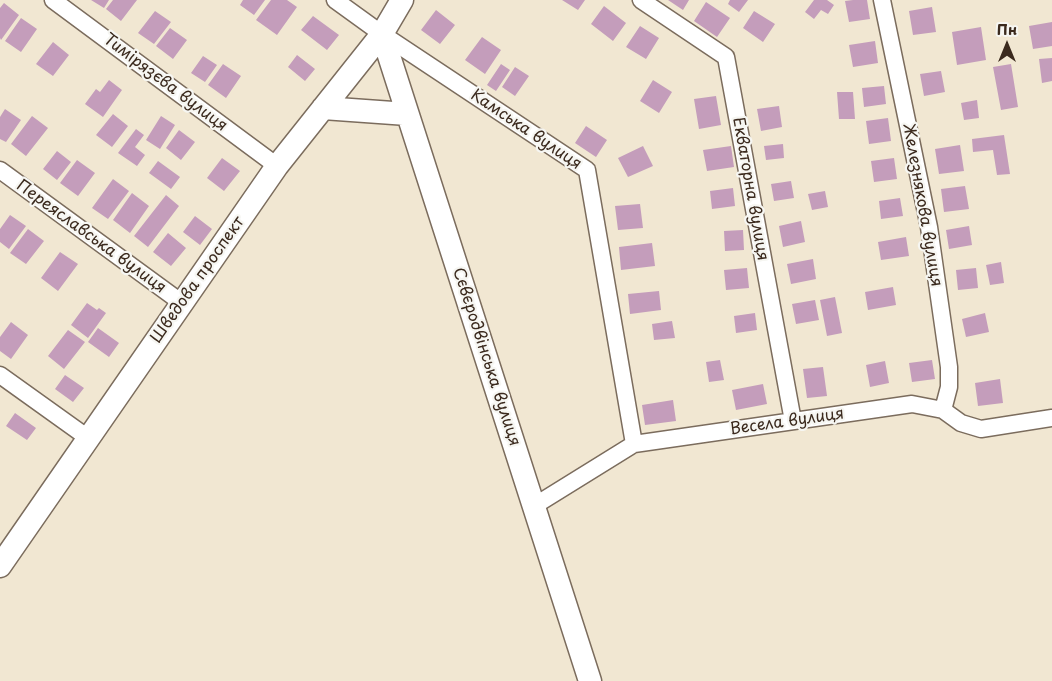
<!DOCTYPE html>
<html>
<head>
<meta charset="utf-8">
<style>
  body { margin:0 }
  #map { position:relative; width:1052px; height:681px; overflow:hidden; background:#f1e7d2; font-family:"Playpen Sans",sans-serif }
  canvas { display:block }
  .north { position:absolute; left:982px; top:20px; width:50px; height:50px; -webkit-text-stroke:4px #f6f6f2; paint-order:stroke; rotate:0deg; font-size:14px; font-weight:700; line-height:20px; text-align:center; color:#3b2a1e }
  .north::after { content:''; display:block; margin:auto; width:18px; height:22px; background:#3b2a1e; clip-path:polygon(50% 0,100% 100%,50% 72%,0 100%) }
</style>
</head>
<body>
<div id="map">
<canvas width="1052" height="681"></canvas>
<div class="north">Пн</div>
</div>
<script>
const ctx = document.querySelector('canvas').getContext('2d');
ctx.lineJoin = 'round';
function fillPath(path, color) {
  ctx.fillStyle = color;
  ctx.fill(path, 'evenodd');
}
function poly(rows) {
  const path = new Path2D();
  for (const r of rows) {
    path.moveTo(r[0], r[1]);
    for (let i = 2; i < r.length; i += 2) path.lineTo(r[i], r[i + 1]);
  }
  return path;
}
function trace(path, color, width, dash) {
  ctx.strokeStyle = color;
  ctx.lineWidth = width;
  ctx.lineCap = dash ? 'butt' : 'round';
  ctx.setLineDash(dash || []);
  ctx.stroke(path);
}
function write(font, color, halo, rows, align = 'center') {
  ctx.font = font + ' "Playpen Sans",sans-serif';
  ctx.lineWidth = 4.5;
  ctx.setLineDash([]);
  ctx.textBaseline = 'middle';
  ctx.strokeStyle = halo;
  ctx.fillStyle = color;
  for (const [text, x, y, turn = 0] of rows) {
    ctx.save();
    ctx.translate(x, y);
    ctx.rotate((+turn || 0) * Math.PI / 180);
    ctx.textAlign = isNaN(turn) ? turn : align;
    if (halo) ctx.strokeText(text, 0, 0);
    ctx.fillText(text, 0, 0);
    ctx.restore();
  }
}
const building = poly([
  [91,0,109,0,104,8],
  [113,0,137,0,121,21,106,9],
  [243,0,265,0,254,15,240,5],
  [271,0,287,0,297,7,277,35,256,20],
  [562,0,585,0,578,10],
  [668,0,689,0,683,10],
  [730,0,748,0,739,12,728,4],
  [814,0,827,0,834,5,828,14,821,10,814,19,805,12],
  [853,0,867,0,870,19,849,22,845,1],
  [706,2,730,18,717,37,694,21],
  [4,3,19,15,1,40,0,38,0,8],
  [604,6,626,23,613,41,591,24],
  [932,7,936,32,913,35,909,11],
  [436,10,455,25,440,44,421,30],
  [155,11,171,22,154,44,138,33],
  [754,11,775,24,763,42,743,28],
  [313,16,339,35,327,50,301,30],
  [21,18,37,29,21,52,5,41],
  [1052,22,1052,46,1033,49,1029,26],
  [640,26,659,38,646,59,626,47],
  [981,27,986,60,957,65,952,32],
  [170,28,187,40,173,59,156,46],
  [482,37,501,50,485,74,465,60],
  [875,41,878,63,853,67,849,45],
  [53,42,69,55,53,76,36,64],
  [297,55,315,69,305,81,288,67],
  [203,56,217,65,205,82,191,73],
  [1052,58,1052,81,1042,83,1039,59],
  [223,64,241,76,226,98,208,85],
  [501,64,510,70,496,91,487,85],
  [1011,64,1018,107,1001,110,993,67],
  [515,67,529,76,515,96,502,87],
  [941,71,945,92,924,96,920,74],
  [109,80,122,90,103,117,85,104,96,89,100,92],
  [653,80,672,92,659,113,640,101],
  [884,86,886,104,864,107,862,88],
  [837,92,853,92,855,119,839,119],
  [716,96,721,125,699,129,694,99],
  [977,100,979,118,964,120,961,103],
  [779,106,782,127,761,131,757,109],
  [5,109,21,120,6,142,0,139,0,117],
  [113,114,128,126,112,147,96,135],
  [32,116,48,128,26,156,11,144],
  [161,116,175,125,160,149,146,140],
  [888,118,891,141,869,144,866,121],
  [586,126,607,140,596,157,575,143],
  [136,129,144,135,135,147,145,155,137,166,118,153],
  [179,130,195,142,181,160,166,148],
  [1004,135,1010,174,997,175,993,150,973,152,972,139],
  [783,144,784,158,766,160,764,146],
  [960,145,964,171,939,174,935,149],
  [643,146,653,166,628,177,618,158],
  [731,146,734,167,707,171,703,150],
  [57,151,71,162,57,180,43,169],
  [222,158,240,171,224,191,207,178],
  [894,158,897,179,874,182,871,161],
  [77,160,95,173,78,196,60,183],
  [158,161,180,177,171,189,149,173],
  [113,179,129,191,108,219,92,208],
  [791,181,794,198,774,201,771,184],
  [965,186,969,209,944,212,941,189],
  [733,188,735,206,712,209,710,191],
  [825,191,828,207,812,210,808,194],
  [132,193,149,206,130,233,113,220],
  [166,195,179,206,148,247,134,236],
  [900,198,903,216,881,219,879,201],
  [640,204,643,228,618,230,615,206],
  [10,215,26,226,9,249,0,242,0,229],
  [195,216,212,229,200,245,183,232],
  [801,221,805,242,783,247,779,226],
  [969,226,972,245,949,249,946,230],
  [28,229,44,241,26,264,10,253],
  [743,230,744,250,725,251,724,231],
  [168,233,186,248,171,266,153,252],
  [906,237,909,256,881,260,878,242],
  [652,243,655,266,621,270,619,247],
  [60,252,78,264,58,291,41,278],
  [813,259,816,279,791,284,787,264],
  [1001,262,1004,283,990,285,986,265],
  [747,268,749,288,726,290,724,270],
  [976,268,978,288,958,290,956,270],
  [893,287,896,305,868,310,865,292],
  [659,291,661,310,630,314,628,294],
  [835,297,842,333,827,336,820,300],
  [815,300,819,320,796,324,792,304],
  [87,303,97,310,99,308,106,313,88,338,71,325],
  [755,313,757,330,736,333,734,316],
  [985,313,989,332,966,337,962,319],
  [672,321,675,338,654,340,652,324],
  [11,322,28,335,11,359,0,351,0,337],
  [98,328,119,343,109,357,88,342],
  [68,330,85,342,64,369,48,356],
  [720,360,724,380,709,382,706,362],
  [932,360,935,379,912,382,909,363],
  [885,361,889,383,870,387,866,365],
  [823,367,827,396,807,398,803,369],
  [65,375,84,388,73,402,55,389],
  [1000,379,1003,403,978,406,975,383],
  [763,384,767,404,736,410,732,390],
  [673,400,676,421,645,425,642,405],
  [15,413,36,428,27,440,6,426]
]);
const street = poly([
  [53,0,277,166],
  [335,0,382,34,587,170,634,444],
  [641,0,726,57,793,421],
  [882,0,929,227,949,367,949,387,943,410],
  [0,170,182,303],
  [0,375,88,438],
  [534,506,634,444,912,404,943,410,961,423,981,429,1052,418]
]);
const secondary = poly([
  [382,34,590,681],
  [323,108,407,114],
  [0,566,277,166,382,34,402,0]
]);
const streetNames = [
  ["Тимірязєва вулиця",165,83,37],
  ["Камська вулиця",526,130,34],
  ["Екваторна вулиця",750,189,80],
  ["Железнякова вулиця",922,205,80],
  ["Переяславська вулиця",91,237,36],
  ["Шведова проспект",198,280,-55],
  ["Сєвєродвінська вулиця",486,357,72],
  ["Весела вулиця",787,422,-8]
];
fillPath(building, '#c49dbb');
trace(street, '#7b6c5d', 19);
trace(secondary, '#7b6c5d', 25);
trace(street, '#fff', 16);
trace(secondary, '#fff', 22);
write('16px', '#3b2a1e', '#f6f6f2', streetNames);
</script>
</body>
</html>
